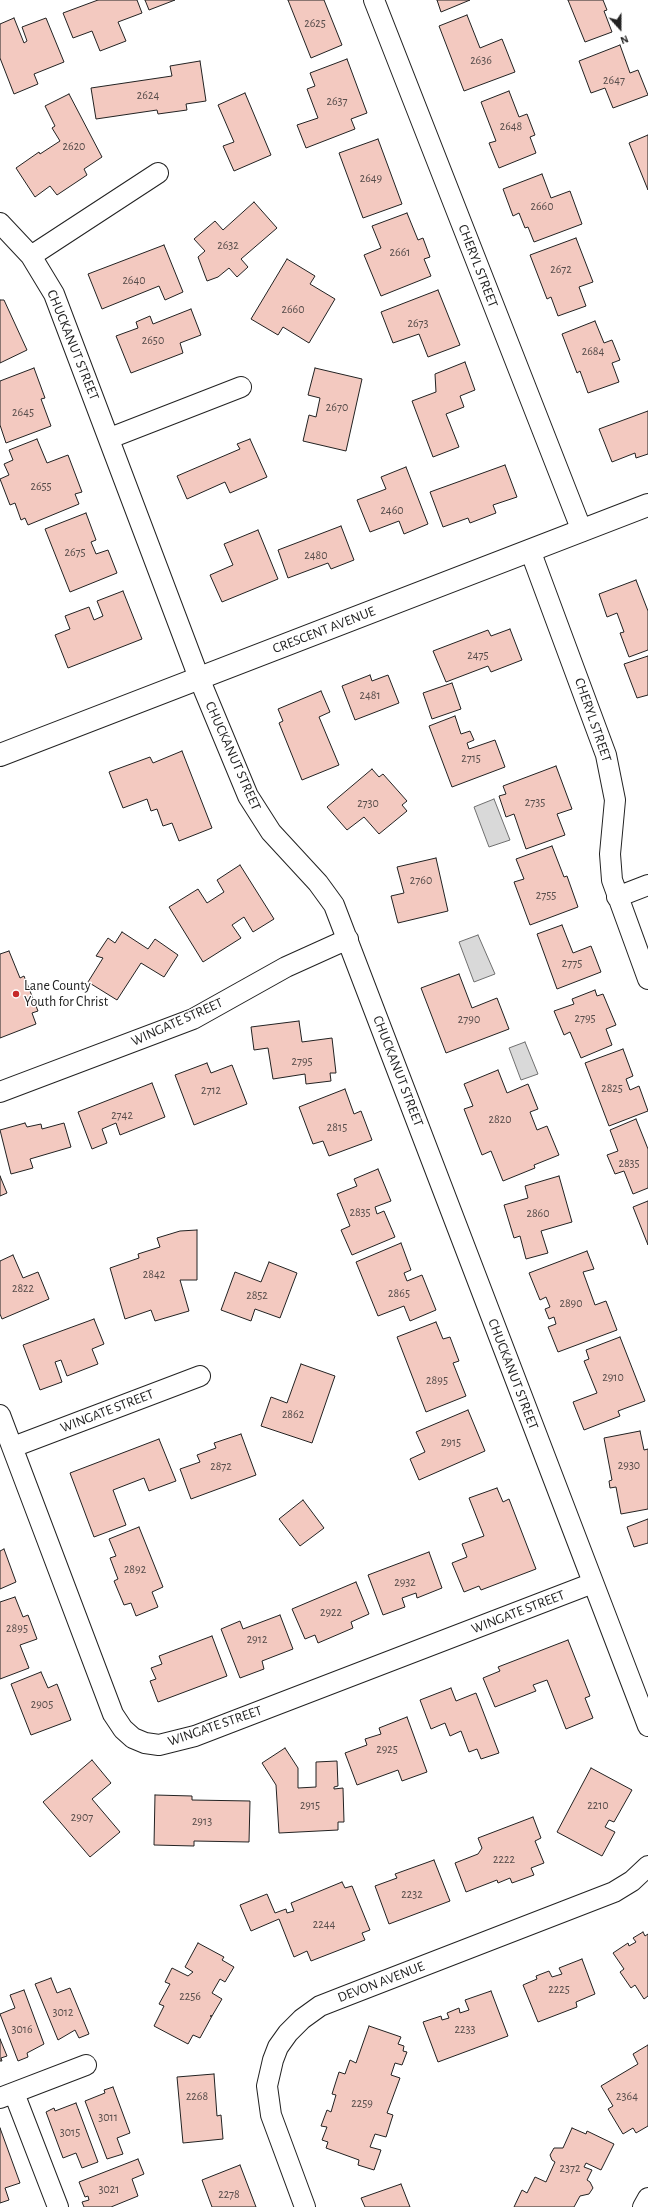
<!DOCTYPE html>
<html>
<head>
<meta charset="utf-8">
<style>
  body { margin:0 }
  #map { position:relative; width:648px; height:2207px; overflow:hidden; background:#fff; font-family:"Alegreya Sans",sans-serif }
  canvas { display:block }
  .north { position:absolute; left:600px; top:8px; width:40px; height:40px; -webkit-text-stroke:3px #fff; paint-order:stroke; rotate:159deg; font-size:11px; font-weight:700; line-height:16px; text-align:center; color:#222 }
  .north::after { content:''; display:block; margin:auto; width:14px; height:18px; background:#222; clip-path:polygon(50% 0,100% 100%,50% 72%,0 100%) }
</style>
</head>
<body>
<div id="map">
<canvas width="648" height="2207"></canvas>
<div class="north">N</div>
</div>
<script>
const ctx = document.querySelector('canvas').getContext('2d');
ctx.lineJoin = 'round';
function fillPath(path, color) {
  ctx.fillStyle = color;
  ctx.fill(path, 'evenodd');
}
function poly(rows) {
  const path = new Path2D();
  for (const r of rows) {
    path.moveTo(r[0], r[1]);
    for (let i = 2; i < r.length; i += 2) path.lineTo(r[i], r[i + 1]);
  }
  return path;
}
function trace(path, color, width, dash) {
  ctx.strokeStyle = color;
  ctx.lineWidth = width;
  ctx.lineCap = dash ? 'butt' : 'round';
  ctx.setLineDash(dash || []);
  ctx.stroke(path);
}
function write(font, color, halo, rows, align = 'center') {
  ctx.font = font + ' "Alegreya Sans",sans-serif';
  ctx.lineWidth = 3;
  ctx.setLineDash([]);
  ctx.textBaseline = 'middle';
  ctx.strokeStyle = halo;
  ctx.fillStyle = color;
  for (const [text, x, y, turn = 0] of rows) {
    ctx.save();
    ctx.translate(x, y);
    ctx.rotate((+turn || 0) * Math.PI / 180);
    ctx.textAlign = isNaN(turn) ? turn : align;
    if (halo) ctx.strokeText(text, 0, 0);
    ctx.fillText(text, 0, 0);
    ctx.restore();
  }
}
const water = poly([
  [494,799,510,840,489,847,474,807,494,799],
  [478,935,495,974,474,982,459,942,478,935],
  [525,1042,538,1074,521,1080,509,1048,525,1042]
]);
const building = poly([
  [98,0,137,0,142,13,118,22,126,41,100,51,92,31,73,38,63,13,98,0],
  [145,0,175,0,149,10,145,0],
  [288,0,324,0,342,45,311,58,288,0],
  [437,0,470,0,441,12,437,0],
  [568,0,603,0,607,10,604,11,612,32,585,42,568,0],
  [467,15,480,48,502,39,515,72,464,91,439,26,467,15],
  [14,18,24,43,27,41,22,27,46,18,64,62,34,74,38,84,14,94,0,58,0,24,14,18],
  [620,45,630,73,638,70,648,95,613,108,605,88,591,93,579,61,620,45],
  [347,59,367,113,351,119,355,129,306,148,297,125,318,118,307,89,315,86,310,73,347,59],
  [200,61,206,101,186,104,187,110,158,114,157,110,96,119,91,88,172,76,170,66,200,61],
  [509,91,519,117,527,114,535,135,530,137,536,153,499,168,489,143,496,141,481,102,509,91],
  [245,93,271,155,234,171,223,146,234,142,218,105,245,93],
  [69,94,102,157,84,169,87,175,57,195,50,186,35,197,16,168,39,152,40,154,60,141,52,128,55,126,45,106,69,94],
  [648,135,648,190,629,143,648,135],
  [378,139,402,204,363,218,339,153,378,139],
  [542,174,551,198,570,191,582,224,534,242,528,227,525,228,519,213,513,216,503,189,542,174],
  [254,202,277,228,241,259,248,267,237,277,229,268,218,277,207,281,198,257,205,251,194,239,215,221,223,230,254,202],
  [407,213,418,240,423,238,430,257,424,259,431,276,381,296,364,255,381,248,372,226,407,213],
  [576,238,593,282,579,287,586,306,558,316,551,297,547,299,530,255,576,238],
  [164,245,183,292,165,300,159,286,102,309,88,274,164,245],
  [287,259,315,276,310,284,335,299,309,343,283,327,278,335,251,319,287,259],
  [438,290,460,345,428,357,419,334,393,343,381,312,438,290],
  [0,300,4,300,27,350,0,363,0,300],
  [191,309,201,335,180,343,183,353,131,373,116,336,138,328,136,322,150,316,153,324,191,309],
  [595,321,604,343,612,340,620,360,612,363,619,382,588,393,580,371,577,373,562,334,595,321],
  [465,362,475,390,460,396,464,407,446,414,459,447,433,457,412,401,436,392,435,374,465,362],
  [34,368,45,398,41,399,51,426,6,443,0,425,0,381,34,368],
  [315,368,362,379,346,451,303,441,309,415,316,417,320,398,308,395,315,368],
  [648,411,648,454,636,458,635,453,612,462,599,429,648,411],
  [37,439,47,463,68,455,82,492,75,494,79,504,28,525,25,518,21,520,15,503,10,505,0,479,9,475,4,464,13,460,9,450,37,439],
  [250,439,267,477,230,493,225,482,187,499,177,476,240,449,237,444,250,439],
  [505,465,517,497,493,505,496,513,470,523,468,518,443,527,430,492,505,465],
  [406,467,428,524,404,534,399,521,370,532,357,500,386,489,381,477,406,467],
  [86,513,96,540,91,542,96,554,108,550,117,573,70,592,45,529,86,513],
  [341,526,354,560,331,569,328,563,288,578,278,550,341,526],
  [258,530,278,579,222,602,210,575,233,565,224,544,258,530],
  [636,580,648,611,648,650,629,657,620,633,624,632,617,613,607,617,599,594,636,580],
  [123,591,142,639,68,668,55,635,70,629,65,616,89,607,94,620,103,616,97,601,123,591],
  [510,629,522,660,491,672,488,666,446,682,433,651,488,630,491,636,510,629],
  [648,656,648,695,637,698,624,664,648,656],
  [370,675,372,681,388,675,399,703,355,720,342,686,370,675],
  [452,683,461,709,432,719,423,693,452,683],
  [321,691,330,712,319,717,339,765,302,780,279,723,283,721,278,709,321,691],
  [455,716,461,734,470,731,474,740,467,743,469,749,495,740,505,767,452,787,429,726,455,716],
  [182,751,212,828,179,841,172,823,163,826,157,809,151,811,147,799,123,808,109,772,150,757,153,763,182,751],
  [556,766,572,809,557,814,565,835,526,849,514,814,506,817,499,796,506,794,503,786,556,766],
  [372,769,379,777,383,774,407,801,402,805,407,811,379,834,364,817,347,830,327,807,372,769],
  [552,846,564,877,567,876,578,907,530,925,514,882,524,879,516,859,552,846],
  [436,858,448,911,398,923,391,896,404,893,397,867,436,858],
  [240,865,274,919,253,932,244,917,232,925,241,938,203,962,169,907,198,889,207,903,224,892,217,880,240,865],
  [562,925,573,953,591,946,601,972,557,989,537,934,562,925],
  [122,932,148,949,155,939,178,955,164,977,141,963,117,1000,88,982,103,958,96,956,108,938,115,943,122,932],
  [9,951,20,978,24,976,38,1011,32,1013,36,1024,0,1038,0,954,9,951],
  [459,974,472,1008,497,998,509,1029,446,1053,421,988,459,974],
  [595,990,597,996,603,994,616,1025,606,1029,612,1045,581,1058,570,1032,564,1035,554,1011,574,1004,572,999,595,990],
  [299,1021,302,1042,332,1038,336,1073,330,1073,331,1081,306,1084,305,1074,273,1079,268,1048,254,1050,251,1027,299,1021],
  [623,1049,633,1076,626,1079,630,1090,639,1086,648,1111,609,1126,585,1063,623,1049],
  [207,1063,211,1073,232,1065,247,1104,194,1125,175,1075,207,1063],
  [498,1070,507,1093,528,1084,538,1109,530,1112,537,1130,547,1126,559,1155,534,1165,535,1168,503,1181,491,1151,482,1155,464,1109,473,1106,464,1084,498,1070],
  [152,1083,165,1117,120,1135,116,1123,102,1129,107,1143,92,1149,78,1112,152,1083],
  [345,1089,354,1114,361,1111,372,1140,329,1156,323,1141,313,1144,299,1107,345,1089],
  [636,1119,648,1149,648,1188,633,1194,624,1171,615,1174,607,1155,618,1151,610,1130,636,1119],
  [25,1123,27,1127,41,1124,42,1129,64,1123,71,1147,30,1159,33,1168,11,1174,0,1130,25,1123],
  [378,1169,391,1201,375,1207,377,1214,384,1211,395,1237,352,1255,341,1230,350,1226,337,1194,357,1186,354,1179,378,1169],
  [0,1176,7,1193,0,1196,0,1176],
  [559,1176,572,1222,541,1231,548,1253,526,1259,520,1236,514,1238,504,1205,528,1198,525,1186,559,1176],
  [648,1201,648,1245,633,1207,648,1201],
  [197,1230,197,1280,180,1280,189,1311,155,1321,151,1310,125,1319,110,1268,139,1258,138,1254,160,1247,157,1238,180,1231,197,1230],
  [401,1243,411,1270,404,1273,407,1281,422,1275,436,1310,410,1321,404,1306,378,1316,356,1262,401,1243],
  [587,1251,594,1269,583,1272,595,1305,606,1301,617,1330,558,1352,548,1327,556,1324,554,1317,549,1319,545,1309,550,1307,546,1297,540,1300,529,1273,587,1251],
  [13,1255,23,1278,38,1272,49,1299,2,1319,0,1314,0,1261,13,1255],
  [269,1262,297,1273,280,1318,255,1309,251,1321,221,1310,235,1272,261,1282,269,1262],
  [94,1319,104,1344,92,1349,98,1364,67,1376,61,1360,55,1362,62,1382,40,1390,23,1345,94,1319],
  [436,1322,443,1339,450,1337,459,1361,453,1363,466,1396,426,1412,397,1337,436,1322],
  [620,1337,645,1401,618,1411,620,1416,584,1430,573,1402,597,1393,584,1361,589,1359,586,1350,620,1337],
  [301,1364,335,1376,312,1443,261,1426,271,1397,287,1403,301,1364],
  [468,1410,485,1451,419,1480,410,1459,425,1452,416,1432,468,1410],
  [640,1431,644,1450,648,1449,648,1509,621,1514,616,1487,610,1488,609,1481,612,1480,604,1438,640,1431],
  [241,1434,256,1475,191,1499,180,1469,200,1462,197,1455,216,1448,214,1443,241,1434],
  [159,1439,176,1481,149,1491,144,1478,113,1490,126,1525,94,1537,70,1473,159,1439],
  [497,1488,503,1502,509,1499,536,1569,481,1590,479,1586,464,1592,452,1563,467,1557,462,1544,484,1536,469,1498,497,1488],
  [303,1500,324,1528,300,1546,279,1519,303,1500],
  [648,1519,648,1543,634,1547,627,1527,648,1519],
  [139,1527,163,1587,152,1592,158,1607,136,1616,131,1603,124,1605,114,1581,118,1579,110,1558,116,1556,109,1539,139,1527],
  [4,1549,16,1582,0,1589,0,1551,4,1549],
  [429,1552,442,1588,417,1598,416,1593,402,1598,405,1607,383,1615,368,1575,429,1552],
  [356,1582,369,1614,351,1622,353,1628,318,1643,315,1635,305,1639,292,1609,356,1582],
  [15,1597,23,1617,28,1615,37,1639,20,1645,29,1668,0,1679,0,1602,15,1597],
  [280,1615,293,1649,262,1661,264,1669,240,1678,221,1629,240,1621,243,1629,280,1615],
  [212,1636,227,1676,158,1702,150,1681,156,1679,151,1668,162,1664,159,1656,212,1636],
  [568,1640,590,1696,585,1698,593,1718,566,1729,547,1680,533,1685,536,1691,495,1707,483,1678,500,1671,498,1667,568,1640],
  [41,1672,48,1688,57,1684,71,1720,31,1735,11,1684,41,1672],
  [451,1688,456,1701,476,1693,499,1753,481,1759,477,1749,469,1752,461,1731,450,1736,445,1723,431,1729,420,1700,451,1688],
  [407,1717,427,1772,402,1781,398,1770,357,1785,345,1753,367,1745,365,1739,381,1734,379,1728,407,1717],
  [285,1748,298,1768,298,1788,316,1787,316,1762,337,1761,338,1786,334,1787,334,1789,343,1788,344,1822,338,1822,338,1830,279,1833,276,1785,262,1763,285,1748],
  [92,1760,111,1783,92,1799,120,1832,90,1857,43,1802,92,1760],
  [591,1768,632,1790,614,1822,609,1820,605,1827,615,1832,602,1856,557,1832,591,1768],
  [155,1795,192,1796,192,1800,250,1801,249,1842,194,1841,194,1846,154,1845,155,1795],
  [533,1817,541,1838,535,1841,544,1863,531,1868,534,1875,512,1883,510,1878,498,1883,497,1880,466,1892,455,1863,478,1854,482,1848,478,1838,533,1817],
  [434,1860,450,1901,389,1924,375,1886,397,1878,395,1874,434,1860],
  [342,1882,345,1888,352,1886,370,1930,362,1933,365,1940,311,1961,307,1951,294,1957,279,1919,251,1931,240,1905,267,1894,275,1913,286,1909,287,1913,294,1911,291,1903,342,1882],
  [643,1932,645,1936,648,1934,648,1996,644,1999,635,1985,631,1988,620,1972,624,1969,613,1953,628,1943,629,1946,636,1942,633,1938,643,1932],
  [198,1943,224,1957,222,1960,234,1967,225,1982,220,1979,212,1993,222,1999,212,2016,210,2016,212,2016,200,2038,193,2035,188,2044,154,2026,164,2006,159,2004,170,1984,165,1982,172,1968,188,1976,193,1972,185,1967,198,1943],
  [582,1959,595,1994,576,2002,577,2007,538,2022,523,1985,537,1979,536,1976,549,1971,552,1977,562,1974,559,1968,582,1959],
  [51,1978,57,1993,70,1988,89,2034,79,2038,75,2030,58,2040,35,1984,51,1978],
  [24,1990,44,2044,27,2053,28,2057,18,2061,0,2014,15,2008,10,1995,24,1990],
  [491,1991,508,2036,438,2062,423,2022,441,2016,442,2020,449,2018,447,2013,459,2008,460,2013,469,2010,465,2000,491,1991],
  [369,2026,401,2037,398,2044,404,2046,403,2051,407,2052,402,2065,395,2063,391,2075,400,2078,387,2113,393,2115,386,2137,375,2134,370,2147,381,2150,374,2170,358,2165,359,2160,326,2148,328,2142,322,2140,327,2127,321,2126,327,2110,331,2112,336,2095,332,2094,339,2072,345,2074,350,2060,356,2063,369,2026],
  [0,2039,7,2056,1,2058,2,2061,0,2061,0,2039],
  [648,2045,648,2126,636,2133,633,2128,623,2134,608,2109,613,2106,601,2086,638,2064,633,2054,648,2045],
  [214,2074,217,2116,221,2115,223,2139,183,2143,177,2077,214,2074],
  [113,2087,130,2133,117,2138,123,2154,107,2159,85,2101,105,2093,104,2090,113,2087],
  [76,2103,98,2162,82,2168,76,2153,63,2158,46,2112,54,2108,55,2111,76,2103],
  [0,2128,20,2183,5,2188,9,2200,0,2203,0,2128],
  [572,2128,586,2134,587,2131,614,2144,601,2170,586,2163,584,2167,592,2170,587,2180,590,2182,593,2188,589,2194,580,2196,574,2207,514,2207,522,2190,527,2193,535,2177,546,2182,555,2162,552,2160,550,2155,554,2148,563,2148,572,2128],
  [138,2159,144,2174,132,2179,138,2196,111,2207,84,2207,82,2202,89,2200,88,2196,85,2197,79,2182,138,2159],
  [240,2165,256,2207,212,2207,202,2180,240,2165],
  [401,2184,410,2207,365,2207,361,2198,401,2184]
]);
const minor = poly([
  [374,0,582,531],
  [0,223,31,256,54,294,199,678,248,796,271,832,318,883,334,905,648,1726],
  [31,256,158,173],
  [110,438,241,387],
  [530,550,606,755,615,800,610,854,612,880,648,979],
  [617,897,648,885],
  [0,1092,193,1019,286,967,348,939],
  [0,1415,113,1714,123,1729,133,1738,145,1743,159,1745,195,1736,593,1583],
  [13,1447,200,1376],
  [14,2093,58,2207],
  [0,2098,86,2065],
  [305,2207,271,2115,267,2086,273,2060,278,2047,288,2033,302,2019,320,2006,343,1997,614,1892,632,1881,648,1866],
  [643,2207,648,2198]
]);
const tertiary = poly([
  [0,755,648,505]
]);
const markers = [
  [16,994,4,"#c62828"]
];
const numberNames = [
  ["2625",315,23],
  ["2636",481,60],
  ["2647",614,80],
  ["2624",148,95],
  ["2637",337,101],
  ["2648",511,126],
  ["2620",74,146],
  ["2649",371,178],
  ["2660",542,206],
  ["2632",228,245],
  ["2661",400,252],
  ["2672",561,269],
  ["2640",134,280],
  ["2660",293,309],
  ["2673",418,323],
  ["2650",153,340],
  ["2684",593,351],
  ["2670",337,407],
  ["2645",23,412],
  ["2655",41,486],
  ["2460",392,510],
  ["2675",75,552],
  ["2480",316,555],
  ["2475",478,655],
  ["2481",370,695],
  ["2715",471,758],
  ["2735",535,802],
  ["2730",368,803],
  ["2760",421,880],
  ["2755",546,895],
  ["2775",572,963],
  ["2795",585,1018],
  ["2790",469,1019],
  ["2795",302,1061],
  ["2825",612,1088],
  ["2712",211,1090],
  ["2742",122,1115],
  ["2820",500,1119],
  ["2815",337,1127],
  ["2835",629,1163],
  ["2835",360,1212],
  ["2860",538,1213],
  ["2842",154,1274],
  ["2822",23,1288],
  ["2865",399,1293],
  ["2852",257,1295],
  ["2890",571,1303],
  ["2910",613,1377],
  ["2895",437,1380],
  ["2862",293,1414],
  ["2915",451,1442],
  ["2930",629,1465],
  ["2872",221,1466],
  ["2892",135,1569],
  ["2932",405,1582],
  ["2922",331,1612],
  ["2895",17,1628],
  ["2912",257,1639],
  ["2905",42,1704],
  ["2925",387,1749],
  ["2915",310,1805],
  ["2210",598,1805],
  ["2907",82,1817],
  ["2913",202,1821],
  ["2222",504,1859],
  ["2232",412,1894],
  ["2244",324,1924],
  ["2225",559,1989],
  ["2256",190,1996],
  ["3012",63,2012],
  ["3016",22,2029],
  ["2233",465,2029],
  ["2268",197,2096],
  ["2364",627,2096],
  ["2259",362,2103],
  ["3011",108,2117],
  ["3015",70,2132],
  ["2372",570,2168],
  ["3021",109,2189],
  ["2278",229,2194]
];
const streetNames = [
  ["CHERYL STREET",478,266,69],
  ["CHUCKANUT STREET",73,345,68],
  ["CRESCENT AVENUE",324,630,-21],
  ["CHERYL STREET",593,720,71],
  ["CHUCKANUT STREET",233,756,66],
  ["WINGATE STREET",177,1022,-24],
  ["CHUCKANUT STREET",398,1071,69],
  ["CHUCKANUT STREET",513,1374,69],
  ["WINGATE STREET",107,1411,-21],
  ["WINGATE STREET",518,1612,-21],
  ["WINGATE STREET",215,1726,-19],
  ["DEVON AVENUE",381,1982,-21]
];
const poiNames = [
  ["Lane County",24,986],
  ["Youth for Christ",24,1002]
];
fillPath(water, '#d9d9d9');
trace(water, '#6f6f6f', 1);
fillPath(building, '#f3c9c0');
trace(building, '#222', 1);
trace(minor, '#222', 22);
trace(tertiary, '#222', 24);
trace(minor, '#fff', 20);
trace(tertiary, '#fff', 22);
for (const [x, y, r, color] of markers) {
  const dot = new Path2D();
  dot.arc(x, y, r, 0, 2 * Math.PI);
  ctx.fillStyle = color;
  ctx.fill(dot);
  trace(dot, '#fff', 1.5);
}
write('12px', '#564c4a', null, numberNames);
write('14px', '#222', '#fff', streetNames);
write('14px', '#222', '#fff', poiNames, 'left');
</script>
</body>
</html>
